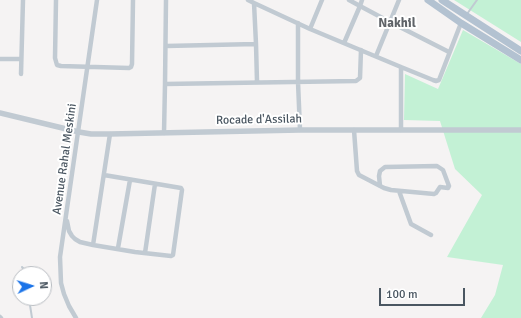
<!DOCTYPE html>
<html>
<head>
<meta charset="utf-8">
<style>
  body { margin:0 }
  #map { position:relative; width:521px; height:318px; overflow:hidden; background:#f5f3f3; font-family:Signika,sans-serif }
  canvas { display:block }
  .north { position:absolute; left:12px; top:266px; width:40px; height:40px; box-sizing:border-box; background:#fff; border:1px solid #b7bbc0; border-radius:50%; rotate:86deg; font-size:11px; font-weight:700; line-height:16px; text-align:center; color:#4a5661 }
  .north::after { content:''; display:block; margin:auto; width:14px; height:18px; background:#1a73e8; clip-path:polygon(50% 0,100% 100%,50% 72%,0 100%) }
  .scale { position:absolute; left:379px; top:288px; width:86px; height:18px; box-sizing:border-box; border:2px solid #4a5661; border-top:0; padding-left:5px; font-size:12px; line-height:14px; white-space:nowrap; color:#4a5661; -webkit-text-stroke:3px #fff; paint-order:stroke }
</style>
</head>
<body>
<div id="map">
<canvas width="521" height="318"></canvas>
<div class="north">N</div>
<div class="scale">100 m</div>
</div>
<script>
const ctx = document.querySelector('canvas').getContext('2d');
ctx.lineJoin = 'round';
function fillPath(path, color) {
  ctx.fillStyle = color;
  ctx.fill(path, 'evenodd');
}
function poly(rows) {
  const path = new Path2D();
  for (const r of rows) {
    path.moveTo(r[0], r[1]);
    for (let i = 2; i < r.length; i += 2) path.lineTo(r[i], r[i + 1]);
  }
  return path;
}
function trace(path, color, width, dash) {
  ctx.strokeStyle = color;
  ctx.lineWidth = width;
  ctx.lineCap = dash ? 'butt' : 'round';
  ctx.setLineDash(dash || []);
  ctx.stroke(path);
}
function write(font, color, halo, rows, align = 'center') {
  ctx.font = font + ' Signika,sans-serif';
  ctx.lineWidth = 4;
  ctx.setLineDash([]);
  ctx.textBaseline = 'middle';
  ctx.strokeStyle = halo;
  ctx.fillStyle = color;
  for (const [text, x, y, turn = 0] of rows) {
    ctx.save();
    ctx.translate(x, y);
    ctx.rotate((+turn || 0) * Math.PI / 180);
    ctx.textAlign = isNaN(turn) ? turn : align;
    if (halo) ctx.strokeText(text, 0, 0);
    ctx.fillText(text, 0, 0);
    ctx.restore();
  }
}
const green = poly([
  [454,0,521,0,521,42],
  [463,30,521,64,521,318,481,318,495,295,503,265,447,257,482,195,455,169,440,121,404,120,405,74,438,89]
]);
const service = poly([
  [467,14,477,0],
  [22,267,28,274],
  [31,298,30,305,32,318]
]);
const minor = poly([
  [56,0,55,58,57,65,61,66,129,68,131,67,132,64,133,0],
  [349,0,360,6,362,0],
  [254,3,310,29,322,0],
  [298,23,298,82,300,130],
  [310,29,401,67,401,130],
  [344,43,360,6,390,22,449,52],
  [256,44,257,82],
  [166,46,256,44,254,3,248,0],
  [376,56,399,0],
  [0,59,21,59],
  [401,67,433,80,436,81,439,80,461,23],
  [21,74,23,0],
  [165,84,166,0],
  [354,130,357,171,359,175,384,188,391,190,434,194,436,193,440,187,448,188,449,186,443,170,437,166,385,167,380,171,379,176,380,186],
  [164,133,165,84,356,81,360,78,361,50],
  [399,191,411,224,431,235],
  [67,221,69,231,72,236,75,239,80,242,93,245,135,252,171,256,173,255,182,190,181,188,104,175],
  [93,245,110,134],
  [118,248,130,180],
  [145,253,155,184],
  [0,317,1,318],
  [76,318,69,306,64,294,61,283,60,257,97,0]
]);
const tertiary = poly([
  [0,113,79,132,91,134,110,134,300,130,521,130]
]);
const primary = poly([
  [428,0,461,23,521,60],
  [442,0,521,51]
]);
const streetNames = [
  ["Rocade d'Assilah",259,120,-1],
  ["Avenue Rahal Meskini",65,159,-82]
];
const neighbourhoodNames = [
  ["Nakhil",397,24]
];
fillPath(green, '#c3f1d5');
trace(service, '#c1cad2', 2);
trace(minor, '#c1cad2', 4.5);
trace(tertiary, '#c1cad2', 5.5);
trace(primary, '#b3c2d1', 7);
write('12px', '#4a5661', '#fff', streetNames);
write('bold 13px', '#5f6368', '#fff', neighbourhoodNames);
</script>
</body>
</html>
